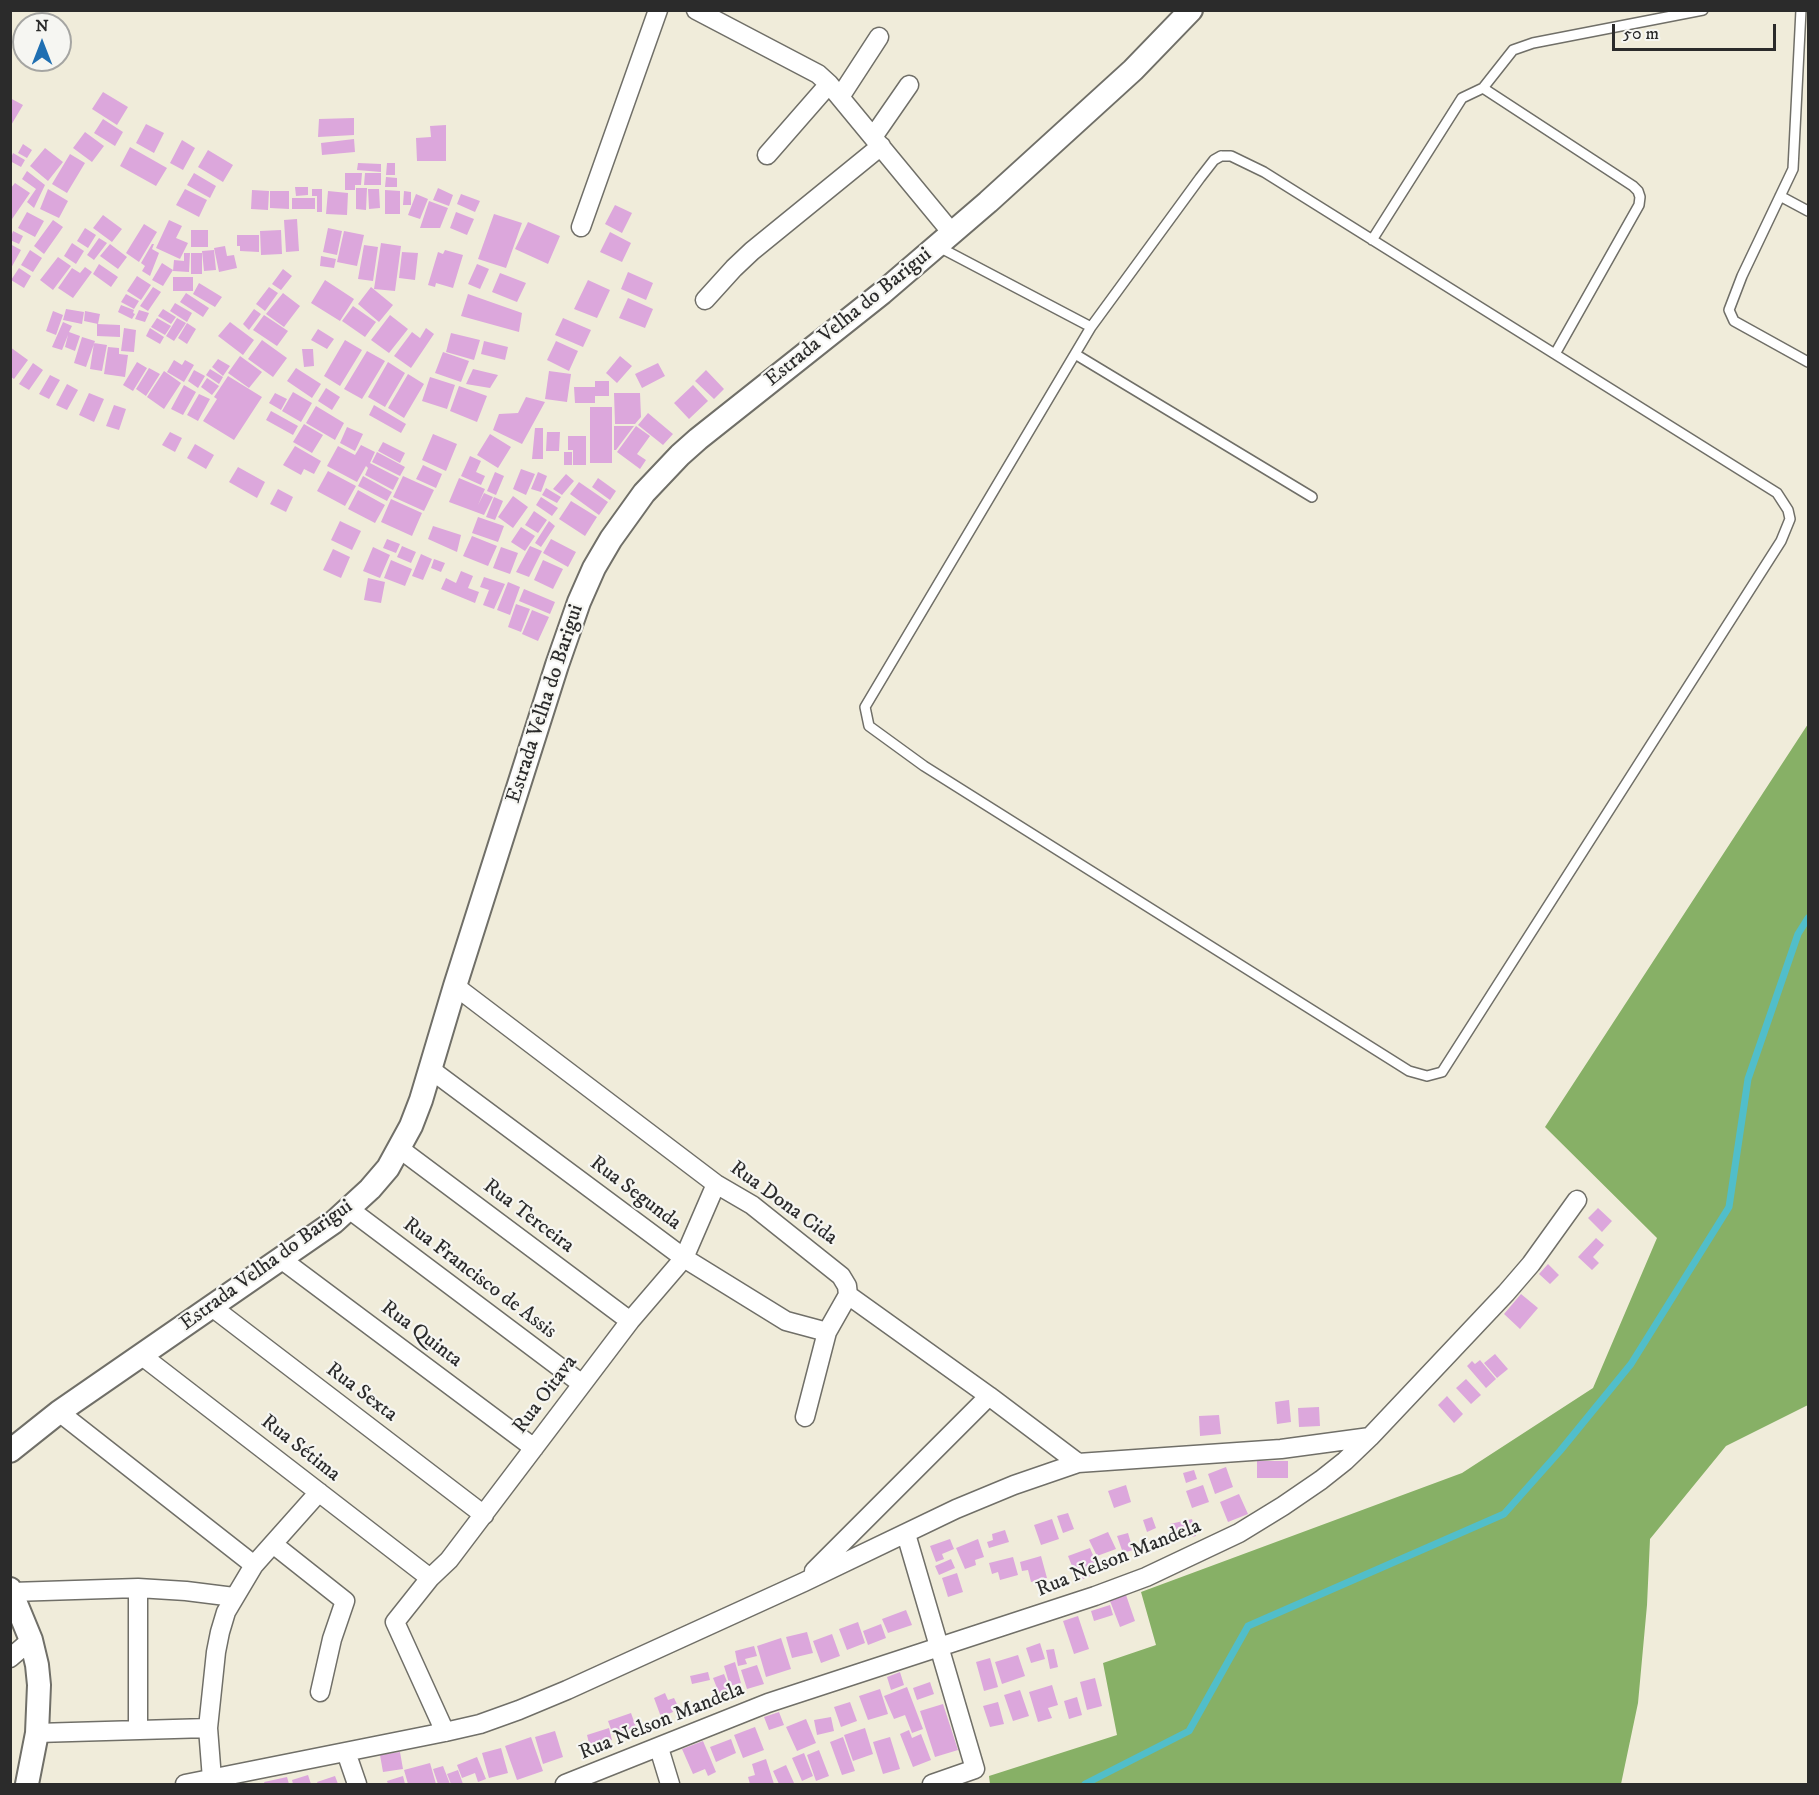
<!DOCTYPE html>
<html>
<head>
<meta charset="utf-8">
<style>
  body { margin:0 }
  #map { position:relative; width:1819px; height:1795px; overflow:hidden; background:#f0ecda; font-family:"IM FELL DW Pica",serif }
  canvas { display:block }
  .frame { position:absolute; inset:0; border:12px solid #2b2b2b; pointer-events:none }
  .north { position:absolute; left:12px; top:12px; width:60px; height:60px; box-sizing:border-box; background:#f6f6f2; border:2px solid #a5a5a2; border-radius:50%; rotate:0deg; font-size:16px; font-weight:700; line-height:24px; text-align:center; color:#2b2b2b }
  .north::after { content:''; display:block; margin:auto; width:21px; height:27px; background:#1f6fb2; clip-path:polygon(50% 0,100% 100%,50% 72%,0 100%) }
  .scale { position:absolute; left:1612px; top:24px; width:164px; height:27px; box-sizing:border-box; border:3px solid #2b2b2b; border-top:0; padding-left:8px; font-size:18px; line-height:21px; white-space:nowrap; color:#2b2b2b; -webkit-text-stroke:4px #f6f6f2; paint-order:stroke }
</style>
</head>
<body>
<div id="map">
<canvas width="1819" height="1795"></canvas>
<div class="frame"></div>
<div class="north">N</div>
<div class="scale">50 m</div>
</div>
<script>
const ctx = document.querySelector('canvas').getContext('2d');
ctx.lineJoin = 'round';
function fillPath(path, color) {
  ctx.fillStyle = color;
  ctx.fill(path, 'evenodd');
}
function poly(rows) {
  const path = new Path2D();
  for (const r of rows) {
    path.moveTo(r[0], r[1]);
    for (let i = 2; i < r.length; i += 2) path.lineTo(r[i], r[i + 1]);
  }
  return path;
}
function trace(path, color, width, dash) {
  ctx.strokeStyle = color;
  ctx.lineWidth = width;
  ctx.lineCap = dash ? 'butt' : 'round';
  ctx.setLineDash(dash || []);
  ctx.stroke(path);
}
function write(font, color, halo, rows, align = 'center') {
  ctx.font = font + ' "IM FELL DW Pica",serif';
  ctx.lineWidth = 4.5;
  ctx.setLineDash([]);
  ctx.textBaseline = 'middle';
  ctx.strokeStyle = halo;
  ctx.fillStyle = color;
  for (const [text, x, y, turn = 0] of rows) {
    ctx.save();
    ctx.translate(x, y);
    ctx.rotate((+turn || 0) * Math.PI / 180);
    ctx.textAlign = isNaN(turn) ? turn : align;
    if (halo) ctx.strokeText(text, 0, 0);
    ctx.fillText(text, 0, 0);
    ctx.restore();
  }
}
const forest = poly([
  [1808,724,1808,1405,1726,1446,1650,1539,1647,1605,1638,1703,1621,1784,990,1784,989,1776,1117,1735,1103,1663,1156,1645,1141,1592,1462,1473,1593,1388,1657,1238,1545,1127]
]);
const stream = poly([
  [1085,1784,1189,1731,1248,1626,1504,1514,1560,1451,1631,1364,1729,1207,1748,1079,1798,934,1808,918]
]);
const building = poly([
  [103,92,128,107,117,125,92,109],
  [10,98,23,105,10,127],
  [354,118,354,135,318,137,319,119],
  [103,119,123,132,115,146,94,133],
  [146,124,164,133,154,153,136,143],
  [446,125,446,161,417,161,416,138,431,137,430,126],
  [85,132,104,146,92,162,73,148],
  [354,139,355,152,322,155,321,143],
  [182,140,195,148,183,170,170,163],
  [23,144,32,150,27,158,18,153],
  [130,147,167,168,156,186,120,166],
  [45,148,63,162,48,181,30,166],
  [208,150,233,165,223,182,198,167],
  [13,153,25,160,21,167,10,161],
  [70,154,85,163,67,193,52,184],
  [358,163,381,164,381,172,357,170],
  [387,163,395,163,395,175,386,175],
  [27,171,45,185,34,208,27,202,36,189,22,179],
  [194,173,216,186,210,198,187,185],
  [345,173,362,173,361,185,355,185,355,190,345,190],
  [365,173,381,173,381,185,364,185],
  [386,177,397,178,397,187,385,187],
  [15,183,30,193,10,222,10,189],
  [295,187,308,187,308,195,296,196],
  [356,188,367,188,366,210,356,209],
  [438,188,453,195,449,206,433,200],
  [48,189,68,201,59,218,40,209],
  [185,189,207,200,199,217,176,205],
  [312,189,322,189,322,212,317,212,317,196,312,196],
  [368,189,379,189,380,208,369,209],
  [252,190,269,191,268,210,251,209],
  [385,190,400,191,400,214,385,214],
  [270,191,289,191,289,209,270,208],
  [328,191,348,193,347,215,326,214],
  [404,191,411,192,411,205,403,205],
  [416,194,428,199,420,219,408,215],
  [461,194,480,201,475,212,457,204],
  [292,198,315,198,315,209,292,209],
  [429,201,448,208,440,228,420,228],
  [615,205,632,213,622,233,605,224],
  [27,212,44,221,35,237,18,228],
  [456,212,474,219,467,235,450,228],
  [494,214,522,223,506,268,478,259],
  [103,215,122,229,112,242,93,228],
  [297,219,299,251,286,252,284,220],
  [53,220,63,227,44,254,34,246],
  [169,220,182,226,176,238,188,243,180,259,156,248],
  [528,222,560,236,548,264,515,249],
  [144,224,157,232,139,262,126,253],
  [85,228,96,235,88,248,77,241],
  [328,228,342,231,337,255,323,252],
  [191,230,208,230,208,247,191,247],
  [281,230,282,254,261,255,260,231],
  [13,231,23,236,19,244,10,240],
  [344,231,364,235,357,266,337,262],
  [610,232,631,243,622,262,600,252],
  [237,235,259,235,259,252,240,251,240,246,237,246],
  [99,238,107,243,94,260,87,255],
  [72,243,84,251,76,264,64,256],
  [381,243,401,246,395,291,374,289],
  [10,244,21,250,10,270],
  [110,244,127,257,118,269,100,256],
  [152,244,154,244,152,249,159,253,150,276,142,271,145,266,141,263],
  [364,245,378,247,373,281,358,279],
  [225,246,227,256,234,255,237,268,219,272,214,248],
  [30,250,42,258,33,272,21,265],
  [214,250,216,270,204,271,202,251],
  [445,250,463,255,453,288,436,283,435,287,428,285,438,252,443,254],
  [402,252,418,253,415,280,399,278],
  [184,253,190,253,189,272,173,271,174,260,184,261],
  [191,253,202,253,202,274,191,274],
  [321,256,336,259,334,268,320,266],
  [58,257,71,266,53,290,40,280],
  [162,263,173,270,163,286,152,280],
  [99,264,118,277,111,287,93,274],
  [477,264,489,269,480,289,468,284],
  [85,267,92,272,73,298,58,288,72,268,80,273],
  [19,268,31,276,24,288,11,280],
  [283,269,292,276,281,290,272,284],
  [628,272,653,283,646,300,621,289],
  [500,273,526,283,517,302,492,292],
  [137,276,151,285,141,300,127,291],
  [173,277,193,277,193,291,173,291],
  [325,280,354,299,340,321,311,303],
  [588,280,610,290,597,318,574,309],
  [199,283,222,297,215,307,193,294],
  [153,287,161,292,148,311,140,306],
  [269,287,278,293,265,311,256,304],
  [371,287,393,305,379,322,358,304],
  [186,293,209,308,203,317,180,302],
  [283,293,300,306,284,327,266,314],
  [126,294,139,301,134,309,121,302],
  [468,294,522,313,519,332,461,316],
  [628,298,653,309,645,328,619,318],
  [175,303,192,313,187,322,170,311],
  [121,305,134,310,133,313,135,314,132,319,118,312],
  [353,306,376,322,365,337,342,321],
  [66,309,84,312,82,324,63,320],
  [163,309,176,317,171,324,158,316],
  [254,309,261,314,249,330,243,324],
  [139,310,149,313,145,322,135,319],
  [53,311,63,315,56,335,46,331],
  [85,311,100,314,98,324,84,321],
  [264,315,288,331,277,346,253,330],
  [390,315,408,329,389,353,371,340],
  [157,318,171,326,165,335,151,327],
  [177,318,186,323,174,341,166,336],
  [563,318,591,330,583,347,555,335],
  [63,322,72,326,69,332,80,336,75,351,65,347,68,335,62,350,52,347],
  [230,322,254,340,243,355,218,336],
  [187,323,196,329,187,344,178,338],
  [97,324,120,325,120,337,97,336],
  [124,328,136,330,134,352,121,351],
  [150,328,164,337,160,344,146,336],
  [426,328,434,334,411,368,394,356,412,332,420,338],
  [318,329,334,339,327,349,311,340],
  [451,333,480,340,474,360,446,352],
  [82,337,95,341,86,367,74,363],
  [262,340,287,358,273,377,248,359],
  [345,340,362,350,340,386,324,376],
  [484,341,508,347,505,360,481,354],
  [556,341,578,351,569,371,547,360],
  [94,343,107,345,102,371,90,369],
  [10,347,28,360,14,379,10,376],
  [108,347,119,348,119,354,128,355,125,377,104,374],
  [302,349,313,349,314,366,304,367],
  [367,351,385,361,362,399,344,389],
  [443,352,469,361,461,382,435,373],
  [240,356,262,372,249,388,228,373],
  [620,356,632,366,617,383,606,373],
  [218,359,230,366,223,376,212,367],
  [174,360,182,365,185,360,194,365,184,382,167,372],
  [137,362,147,368,133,391,123,385],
  [388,362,405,373,385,407,368,397],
  [33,363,43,370,29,390,19,384],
  [658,363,665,376,642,388,635,374],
  [149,368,160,374,146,396,136,389],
  [296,368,321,384,312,398,287,381],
  [210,369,223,377,219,384,206,375],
  [473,369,498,375,490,388,466,384],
  [194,370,205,376,198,388,188,381],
  [706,370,724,389,714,399,695,381],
  [164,371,181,383,164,409,147,397],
  [549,371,571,374,567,402,545,399],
  [408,374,424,384,404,418,388,408],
  [50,375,60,380,49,399,39,394],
  [228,376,262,397,234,440,203,421,217,399,214,397],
  [430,377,455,385,447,409,422,401],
  [207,378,219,386,212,395,201,387],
  [595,381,609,381,609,396,595,396,595,403,575,403,574,387,595,387],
  [67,384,78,390,67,410,56,405],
  [184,385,196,392,183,415,171,409],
  [693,385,708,401,689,419,674,403],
  [459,386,487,396,477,422,450,411],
  [326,388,340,397,332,410,318,401],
  [293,392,312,403,301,422,282,411],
  [89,393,104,399,94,422,79,415],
  [275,393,287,399,281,410,269,403],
  [614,393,640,393,641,417,635,424,615,424],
  [199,394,210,399,198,421,187,415],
  [526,397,545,402,522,444,493,430,499,414,518,413],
  [114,405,126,409,119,430,106,426],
  [374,405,406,424,401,433,369,415],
  [316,406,344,423,335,440,306,423],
  [590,407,612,407,612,463,590,463],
  [271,411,298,426,293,435,266,420],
  [648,413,673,434,663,445,638,425],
  [304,424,323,435,312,453,293,442],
  [614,426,634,426,616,450,614,450],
  [636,426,650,436,637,454,646,460,640,469,617,452],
  [347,427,363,434,355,451,340,443],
  [535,428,543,428,543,459,532,459],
  [170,432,182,438,175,452,162,445],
  [547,432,560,432,559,451,546,451],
  [433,434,457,444,446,471,422,460],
  [490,434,511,447,498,468,477,455],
  [568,436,586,436,586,465,573,465,573,450,568,450],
  [383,442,405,453,400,463,378,451],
  [195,444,214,455,206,469,187,458],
  [361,445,375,452,370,463,399,478,393,490,365,475,368,468,366,466,357,482,327,466,338,446,355,455],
  [295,446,321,461,314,474,304,469,301,475,283,465],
  [377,452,405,467,400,476,372,462],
  [564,452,572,452,572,465,564,465],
  [470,456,481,461,476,472,485,476,481,485,461,476],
  [423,465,442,474,436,488,416,479],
  [238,467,265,482,257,498,229,482],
  [521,469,535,474,526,495,513,489],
  [328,471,356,486,345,506,317,491],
  [495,472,504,476,496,495,487,491],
  [538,472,547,476,541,492,531,489],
  [566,474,574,481,562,495,553,489],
  [363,476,392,492,387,501,358,486],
  [403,476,434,490,424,511,393,497],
  [459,478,485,489,478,505,484,493,493,497,484,515,449,502],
  [598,478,616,491,610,500,592,487],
  [579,482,608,502,599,515,570,494],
  [546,488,561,497,557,503,542,495],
  [278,489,293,497,286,512,270,504],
  [358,490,385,505,375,523,348,509],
  [513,496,528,507,513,528,498,517],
  [494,497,503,501,495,520,486,517],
  [541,497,558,508,552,516,536,505],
  [391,499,422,513,412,536,381,522],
  [571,501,597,517,585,536,559,519],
  [534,511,547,520,538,533,525,525],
  [478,517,504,526,498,542,472,533],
  [340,521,361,531,352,550,331,540],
  [549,521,555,526,541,547,535,543],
  [433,526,461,535,457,552,428,539],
  [521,527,535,536,525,551,511,542],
  [472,536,497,546,488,566,463,556],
  [387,539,400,544,396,553,383,548],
  [551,539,576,552,568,567,543,553],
  [402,546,416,552,411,563,397,557],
  [530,546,542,551,529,577,516,572],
  [373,547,390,555,380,578,363,571],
  [501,547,518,553,510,574,493,568],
  [333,549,350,557,341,578,323,570],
  [421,554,432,559,423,580,412,576],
  [434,559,445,563,441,572,431,568],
  [391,560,412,569,405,586,384,578],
  [543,560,563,569,553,589,534,580],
  [461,571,473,576,468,588,479,592,475,603,441,589,446,578,456,583],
  [484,577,505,584,494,609,483,605,489,590,480,587],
  [368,578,385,582,381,603,364,600],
  [508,582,520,587,510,615,497,610],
  [524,589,555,602,550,614,519,601],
  [516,604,530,609,521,632,508,627],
  [532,610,549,617,538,641,522,634],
  [1598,1208,1612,1221,1602,1232,1588,1218],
  [1596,1238,1604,1245,1593,1257,1599,1263,1592,1270,1578,1257],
  [1548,1264,1559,1275,1550,1284,1539,1274],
  [1521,1294,1538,1308,1520,1329,1504,1314],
  [1495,1354,1508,1369,1497,1378,1484,1363],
  [1480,1360,1496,1379,1486,1388,1467,1366,1472,1361,1475,1364],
  [1466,1379,1481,1395,1471,1404,1456,1388],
  [1447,1396,1463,1414,1454,1423,1438,1405],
  [1289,1400,1291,1422,1277,1424,1275,1402],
  [1319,1407,1320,1426,1299,1427,1298,1408],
  [1219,1415,1221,1434,1200,1436,1199,1416],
  [1257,1461,1288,1461,1288,1478,1257,1478],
  [1226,1467,1233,1487,1215,1494,1208,1474],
  [1194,1470,1197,1479,1186,1483,1183,1473],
  [1126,1485,1131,1502,1114,1508,1108,1491],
  [1203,1485,1209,1502,1192,1508,1186,1491],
  [1239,1494,1248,1514,1228,1522,1220,1502],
  [1068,1513,1074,1529,1063,1533,1057,1516],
  [1152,1517,1156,1528,1147,1532,1143,1520],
  [1052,1519,1059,1539,1041,1545,1034,1525],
  [1192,1519,1196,1536,1174,1541,1170,1524],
  [1005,1530,1009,1542,989,1548,987,1542,993,1540,992,1534],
  [1108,1532,1116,1549,1097,1556,1089,1540],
  [1128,1533,1133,1550,1123,1553,1117,1536],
  [950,1539,954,1549,942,1554,944,1559,936,1562,930,1546],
  [978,1539,984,1557,975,1560,976,1565,965,1569,956,1548],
  [1090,1548,1100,1572,1078,1581,1068,1556],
  [1041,1556,1047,1578,1031,1582,1028,1570,1022,1571,1020,1562],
  [1013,1557,1018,1575,1000,1580,998,1572,992,1574,989,1563],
  [951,1559,955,1568,939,1575,935,1566],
  [957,1573,963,1592,948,1597,942,1578],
  [1126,1595,1135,1621,1120,1627,1110,1601],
  [1110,1605,1113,1615,1094,1621,1091,1611],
  [906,1610,912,1625,888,1633,882,1619],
  [1078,1616,1089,1649,1074,1654,1063,1621],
  [858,1622,865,1643,847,1650,839,1629],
  [881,1624,886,1638,868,1645,863,1631],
  [807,1632,813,1653,792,1658,786,1637],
  [832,1634,840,1656,821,1663,813,1641],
  [781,1638,791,1669,766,1677,757,1646],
  [1040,1643,1045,1659,1031,1663,1026,1648],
  [754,1646,757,1656,745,1659,747,1664,738,1666,735,1651],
  [1054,1649,1058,1667,1050,1669,1046,1650],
  [1018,1655,1025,1676,1002,1684,995,1662],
  [990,1658,998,1687,984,1691,976,1662],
  [735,1662,741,1683,730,1686,724,1666],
  [757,1665,764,1684,747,1689,741,1670],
  [708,1672,710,1680,692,1684,690,1676],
  [900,1672,904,1685,891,1690,887,1677],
  [724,1674,732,1694,721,1698,713,1678],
  [1095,1678,1102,1706,1087,1710,1080,1682],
  [930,1682,934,1694,917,1700,913,1688],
  [1052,1685,1058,1705,1048,1708,1052,1718,1038,1722,1029,1692],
  [907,1687,923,1729,912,1733,905,1715,894,1719,884,1696],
  [880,1689,888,1714,868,1720,859,1696],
  [1020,1690,1029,1716,1013,1721,1004,1695],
  [665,1693,668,1700,674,1698,677,1704,671,1707,673,1712,661,1717,654,1698],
  [1077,1697,1082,1715,1069,1719,1064,1701],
  [850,1702,857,1721,841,1727,834,1707],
  [998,1702,1004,1724,990,1727,983,1706],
  [943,1704,958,1750,935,1757,920,1711],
  [779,1712,784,1725,769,1730,764,1717],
  [631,1713,636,1727,613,1735,608,1721],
  [831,1717,834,1731,817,1735,814,1720],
  [806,1719,816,1743,797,1751,786,1727],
  [755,1727,764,1750,743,1758,734,1735],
  [609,1728,612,1740,590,1747,587,1735],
  [865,1728,873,1754,853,1761,844,1735],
  [909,1730,912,1738,921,1734,931,1760,913,1767,900,1734],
  [555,1731,563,1757,543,1764,535,1737],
  [531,1737,543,1771,517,1780,505,1746],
  [843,1737,855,1771,842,1775,830,1742],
  [890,1737,900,1769,883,1774,873,1742],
  [731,1739,736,1753,716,1762,710,1747],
  [703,1741,716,1772,708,1776,705,1769,693,1774,682,1749],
  [501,1748,508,1773,489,1778,482,1753],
  [819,1750,829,1776,816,1781,807,1755],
  [400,1752,403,1769,383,1772,380,1755],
  [804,1753,813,1776,802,1781,792,1758],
  [477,1757,486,1779,478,1782,475,1773,462,1778,457,1765],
  [766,1759,774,1784,750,1784,748,1777,755,1775,752,1764],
  [430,1763,436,1784,408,1784,404,1770],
  [786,1765,794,1783,791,1784,779,1784,773,1771],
  [443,1766,450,1784,438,1784,433,1769],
  [458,1770,463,1784,451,1784,447,1774],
  [308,1775,311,1784,293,1784,292,1780],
  [335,1776,338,1784,318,1784,317,1782],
  [403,1776,405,1784,388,1784,387,1781],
  [287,1777,289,1784,265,1784,264,1782]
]);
const service = poly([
  [1801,10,1793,169,1742,276,1729,310,1734,321,1808,362],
  [1483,88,1633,186,1638,191,1640,197,1639,205,1555,354],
  [1221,156,1231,156,1264,172,1777,493,1788,510,1790,519,1781,541,1442,1072,1427,1076,1409,1071,924,766,869,726,865,707,1091,327,1200,178,1214,160,1221,156],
  [1780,196,1808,211],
  [1372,240,1462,98,1483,88,1513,50,1533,43,1703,10],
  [937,246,1091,327],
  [1075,354,1312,497]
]);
const minor = poly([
  [696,10,818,74,829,84,952,233],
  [840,97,879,37],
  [873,137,909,85],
  [767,155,829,84],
  [581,227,658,10],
  [705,300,734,268,752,251,881,146],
  [455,986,716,1184,752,1205,841,1276,847,1286,848,1295,989,1396,1078,1463],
  [430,1069,684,1258,786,1321,827,1332],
  [400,1149,630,1321],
  [349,1209,582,1384],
  [281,1259,534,1448],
  [212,1307,484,1515],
  [141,1355,430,1578],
  [59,1412,254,1565],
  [805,1417,827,1332,848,1295],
  [906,1534,975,1769,932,1784],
  [273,1544,345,1601,332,1639,320,1692],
  [814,1571,989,1396],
  [138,1588,138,1730],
  [12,1592,138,1588,186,1591,234,1597],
  [10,1658,31,1640],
  [208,1728,212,1779],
  [445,1732,395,1622,430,1578,449,1560,630,1321,684,1258,716,1184],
  [37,1733,208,1728,216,1652,220,1632,226,1612,254,1565,319,1492],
  [659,1748,670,1784],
  [346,1752,357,1784],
  [185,1784,445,1732,480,1724,519,1710,567,1690,804,1582,956,1509,1014,1485,1078,1463,1281,1449,1370,1437],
  [565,1784,768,1703,1095,1596,1146,1577,1239,1533,1283,1506,1321,1480,1345,1461,1370,1437,1506,1293,1531,1264,1577,1200]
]);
const tertiary = poly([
  [10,1451,59,1412,334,1222,370,1189,388,1168,411,1126,421,1100,455,986,557,665,579,602,594,568,611,539,644,493,680,455,698,439,882,293,988,202,1133,70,1191,10],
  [10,1589,31,1640,37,1665,39,1685,37,1733,27,1784]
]);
const streetNames = [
  ["Estrada Velha do Barigui",849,318,-39],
  ["Estrada Velha do Barigui",546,704,-72],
  ["Rua Segunda",635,1194,37],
  ["Rua Dona Cida",783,1204,36],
  ["Rua Terceira",528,1217,37],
  ["Estrada Velha do Barigui",267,1266,-36],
  ["Rua Francisco de Assis",479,1279,37],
  ["Rua Quinta",421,1335,37],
  ["Rua Sexta",361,1393,37],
  ["Rua Oitava",546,1395,-53],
  ["Rua Sétima",300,1449,38],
  ["Rua Nelson Mandela",1119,1559,-22],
  ["Rua Nelson Mandela",662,1722,-22]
];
fillPath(forest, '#87b066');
trace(stream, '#51beca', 7);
fillPath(building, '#dca7dc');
trace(service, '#706f68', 12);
trace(minor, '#706f68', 21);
trace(tertiary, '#706f68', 26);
trace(service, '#fff', 9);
trace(minor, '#fff', 18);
trace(tertiary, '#fff', 22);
write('21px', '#2b2b2b', '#f6f6f2', streetNames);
</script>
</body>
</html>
